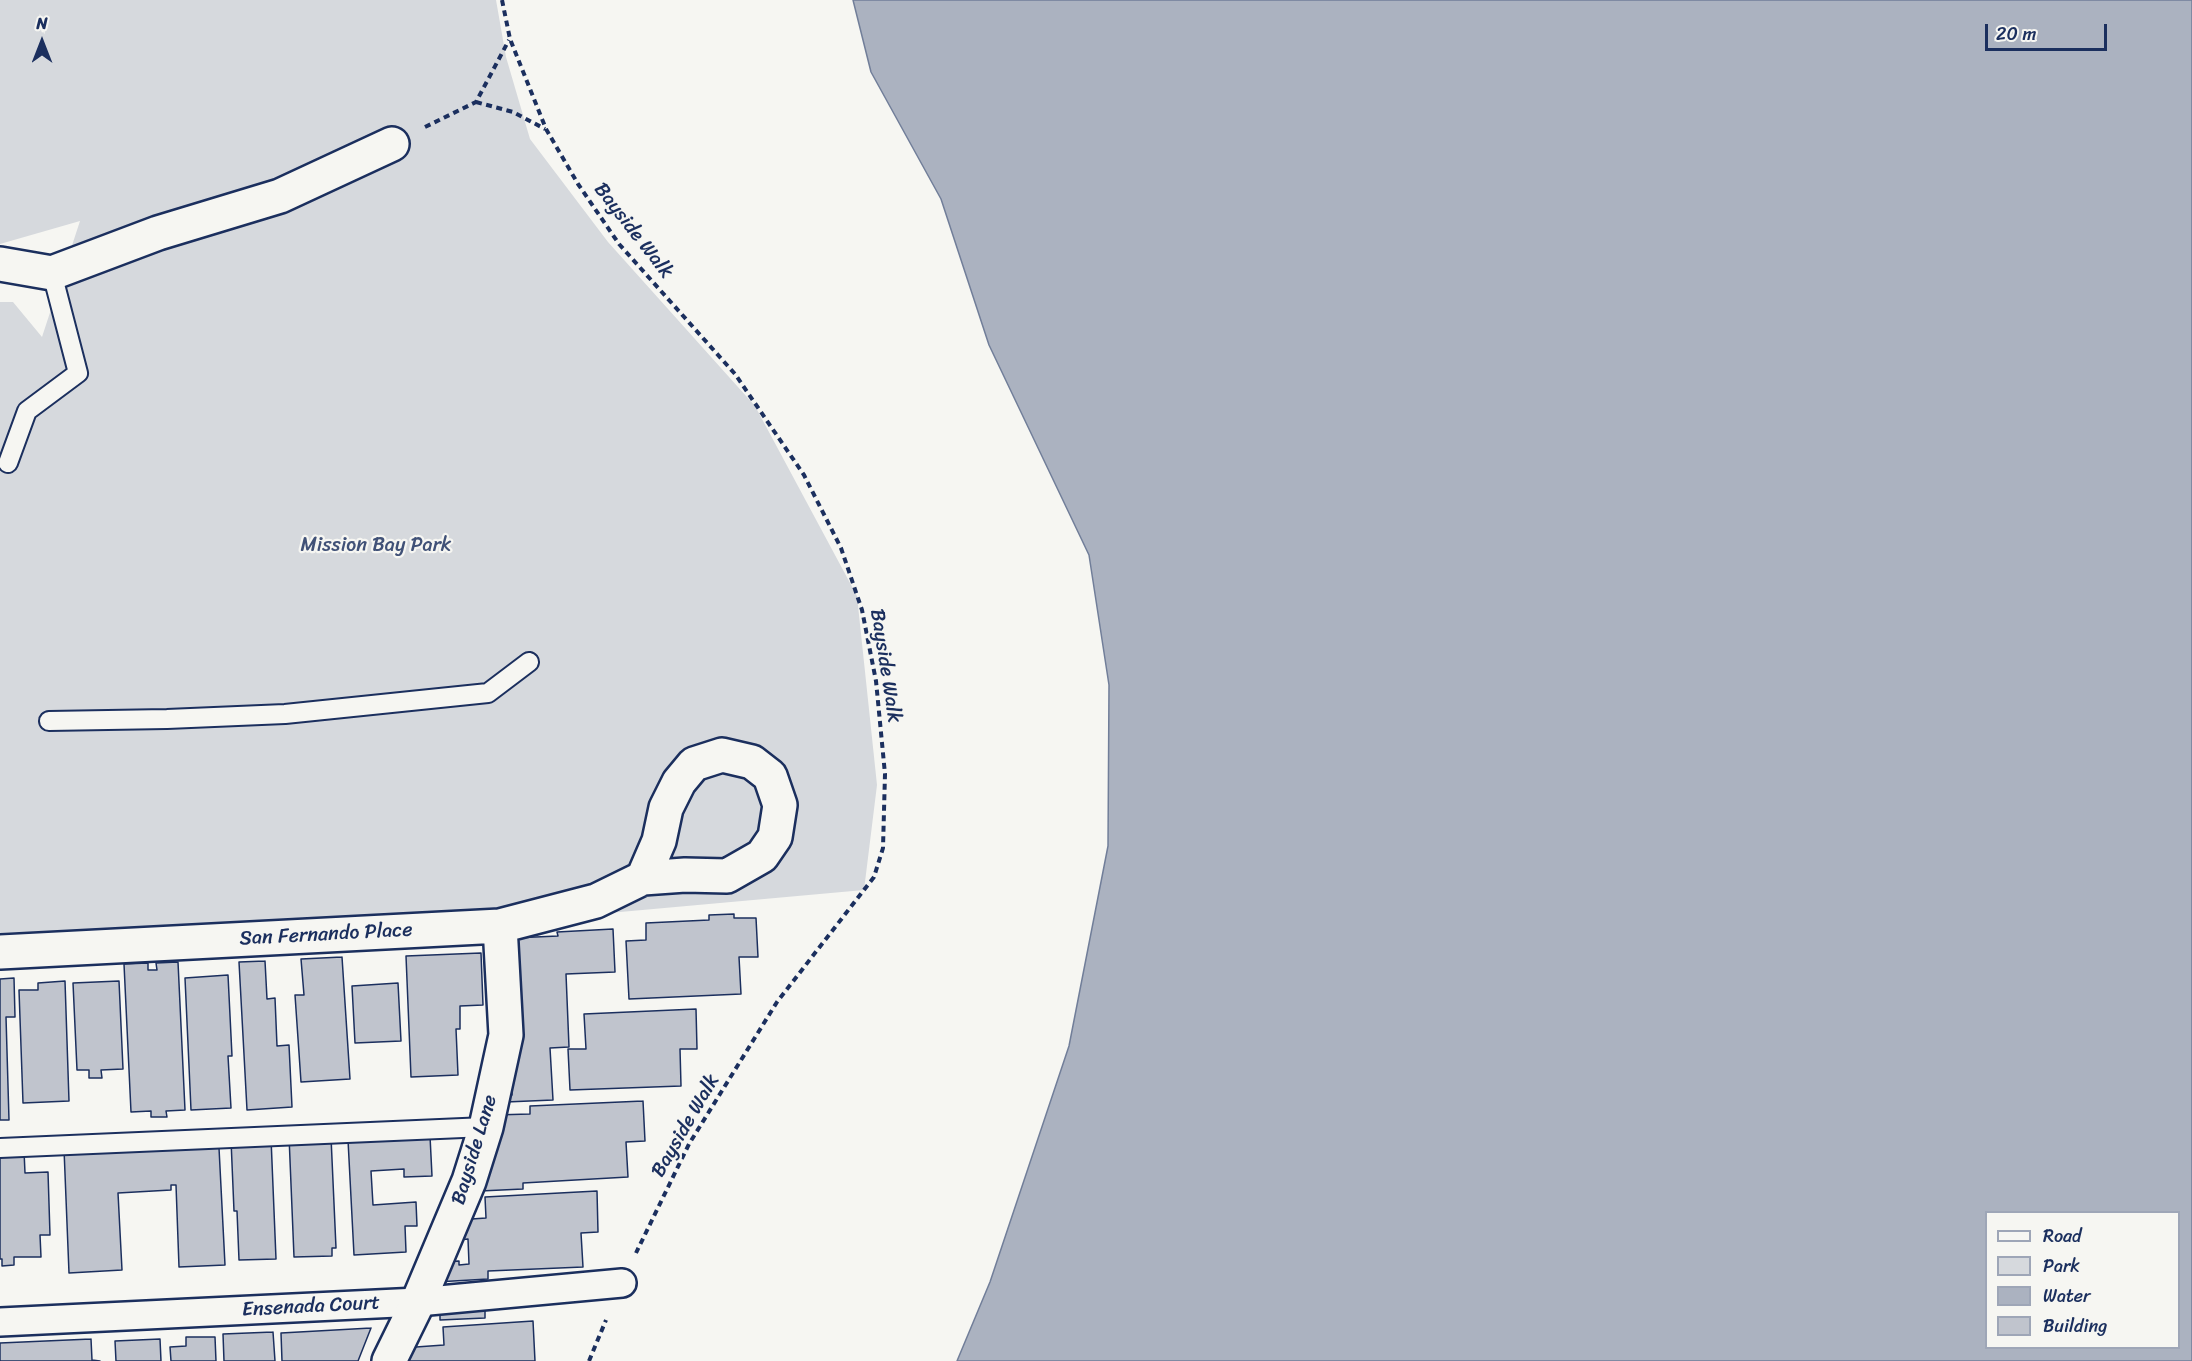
<!DOCTYPE html>
<html>
<head>
<meta charset="utf-8">
<style>
  body { margin:0 }
  #map { position:relative; width:2192px; height:1361px; overflow:hidden; background:#f6f6f2; font-family:Sriracha,sans-serif }
  canvas { display:block }
  .legend { position:absolute; left:1985px; top:1211px; width:195px; height:138px; box-sizing:border-box; background:#f6f6f2; border:2px solid #9ea6b7; margin:0; padding:8px 10px; list-style:none; font-size:18px; color:#1b2f5e }
  .legend li { display:flex; align-items:center; gap:12px; height:30px }
  .legend b { width:30px; border:2px solid #9ea6b7 }
  .north { position:absolute; left:12px; top:12px; width:60px; height:60px; -webkit-text-stroke:4px #f6f6f2; paint-order:stroke; rotate:0deg; font-size:16px; font-weight:700; line-height:24px; text-align:center; color:#1b2f5e }
  .north::after { content:''; display:block; margin:auto; width:21px; height:27px; background:#1b2f5e; clip-path:polygon(50% 0,100% 100%,50% 72%,0 100%) }
  .scale { position:absolute; left:1985px; top:24px; width:122px; height:27px; box-sizing:border-box; border:3px solid #1b2f5e; border-top:0; padding-left:8px; font-size:18px; line-height:21px; white-space:nowrap; color:#1b2f5e; -webkit-text-stroke:4px #f6f6f2; paint-order:stroke }
</style>
</head>
<body>
<div id="map">
<canvas width="2192" height="1361"></canvas>
<ul class="legend">
<li><b style="height:8px;background:#f6f6f2"></b>Road</li>
<li><b style="height:16px;background:#d6d9dd"></b>Park</li>
<li><b style="height:16px;background:#abb2c0"></b>Water</li>
<li><b style="height:16px;background:#c0c4cd"></b>Building</li>
</ul>
<div class="north">N</div>
<div class="scale">20 m</div>
</div>
<script>
const ctx = document.querySelector('canvas').getContext('2d');
ctx.lineJoin = 'round';
function fillPath(path, color) {
  ctx.fillStyle = color;
  ctx.fill(path, 'evenodd');
}
function poly(rows) {
  const path = new Path2D();
  for (const r of rows) {
    path.moveTo(r[0], r[1]);
    for (let i = 2; i < r.length; i += 2) path.lineTo(r[i], r[i + 1]);
  }
  return path;
}
function trace(path, color, width, dash) {
  ctx.strokeStyle = color;
  ctx.lineWidth = width;
  ctx.lineCap = dash ? 'butt' : 'round';
  ctx.setLineDash(dash || []);
  ctx.stroke(path);
}
function write(font, color, halo, rows, align = 'center') {
  ctx.font = font + ' Sriracha,sans-serif';
  ctx.lineWidth = 4.5;
  ctx.setLineDash([]);
  ctx.textBaseline = 'middle';
  ctx.strokeStyle = halo;
  ctx.fillStyle = color;
  for (const [text, x, y, turn = 0] of rows) {
    ctx.save();
    ctx.translate(x, y);
    ctx.rotate((+turn || 0) * Math.PI / 180);
    ctx.textAlign = isNaN(turn) ? turn : align;
    if (halo) ctx.strokeText(text, 0, 0);
    ctx.fillText(text, 0, 0);
    ctx.restore();
  }
}
const green = poly([
  [0,0,496,0,506,57,530,139,608,242,755,406,857,596,877,785,864,890,598,914,0,933,0,302,13,302,42,337,80,221,0,244]
]);
const water = poly([
  [853,0,2192,0,2192,1361,957,1361,990,1282,1069,1046,1108,846,1109,685,1089,555,989,345,941,199,871,72,853,0],
  [1986,1212,2178,1212,2178,1348,1986,1348,1986,1212]
]);
const building = poly([
  [734,914,734,918,756,918,758,957,739,957,741,994,629,999,626,941,646,940,646,923,709,920,709,915,734,914],
  [613,929,615,972,566,974,569,1047,550,1048,553,1100,506,1102,506,1095,512,1095,510,1055,513,938,558,936,557,932,613,929],
  [481,953,483,1005,460,1006,460,1029,456,1029,458,1075,411,1077,406,956,481,953],
  [342,957,350,1079,301,1082,295,995,304,995,301,959,342,957],
  [265,961,267,999,275,998,277,1046,289,1045,292,1107,247,1110,239,962,265,961],
  [178,962,185,1110,166,1111,167,1117,151,1117,151,1111,131,1112,124,964,148,963,148,970,157,970,156,963,178,962],
  [228,975,232,1056,228,1056,231,1108,191,1110,185,978,228,975],
  [14,978,15,1017,6,1017,9,1120,0,1120,0,979,14,978],
  [65,981,69,1101,23,1103,19,990,38,990,38,983,65,981],
  [119,981,123,1069,101,1070,102,1078,89,1078,89,1070,77,1070,73,983,119,981],
  [398,983,401,1041,355,1043,352,986,398,983],
  [696,1009,697,1049,680,1049,681,1086,570,1090,568,1049,586,1049,584,1014,696,1009],
  [643,1101,645,1141,626,1142,628,1177,523,1183,523,1189,480,1191,494,1115,530,1114,530,1106,643,1101],
  [289,1136,331,1137,336,1248,332,1248,332,1256,294,1257,289,1136],
  [430,1136,432,1176,404,1177,404,1169,371,1171,373,1205,416,1202,417,1226,405,1226,406,1252,354,1255,348,1140,430,1136],
  [271,1138,276,1259,239,1260,237,1211,234,1211,231,1140,271,1138],
  [219,1148,225,1265,179,1267,176,1185,171,1185,171,1190,118,1193,122,1270,69,1273,64,1149,121,1152,219,1148],
  [24,1151,25,1173,48,1172,50,1235,40,1235,41,1257,14,1257,14,1265,2,1266,2,1259,0,1259,0,1152,24,1151],
  [597,1191,598,1232,581,1233,583,1267,488,1271,488,1279,436,1282,435,1262,459,1261,459,1265,469,1264,468,1239,458,1240,457,1220,486,1218,485,1197,597,1191],
  [485,1299,485,1318,440,1320,440,1301,485,1299],
  [533,1321,535,1361,403,1361,402,1348,444,1345,443,1327,533,1321],
  [371,1328,358,1361,282,1361,281,1333,371,1328],
  [273,1332,275,1361,224,1361,223,1334,273,1332],
  [186,1337,215,1337,216,1361,171,1361,170,1347,186,1346,186,1337],
  [91,1339,92,1360,100,1361,0,1361,0,1343,91,1339],
  [160,1339,161,1361,116,1361,115,1341,160,1339]
]);
const path = poly([
  [502,0,510,39,546,129,578,184,619,244,735,374,804,475,841,548,862,610,876,681,885,774,883,848,874,877,777,1002,689,1144,636,1253],
  [476,102,513,112,545,129],
  [425,127,476,102,509,40],
  [589,1361,606,1320]
]);
const service = poly([
  [8,463,27,411,78,373,52,273],
  [49,721,167,719,285,714,488,693,529,662],
  [0,1148,486,1127]
]);
const pedestrian = poly([
  [0,1322,418,1302,622,1283]
]);
const minor = poly([
  [0,264,52,273,158,233,280,196,392,144],
  [0,952,500,926,596,901,643,878,685,875,727,876,762,856,775,837,780,805,770,776,752,762,722,755,694,764,679,782,666,808,659,841,643,878],
  [389,1361,418,1302,469,1181,486,1127,506,1035,500,926]
]);
const streetNames = [
  ["Bayside Walk",633,231,52],
  ["Bayside Walk",885,666,81],
  ["San Fernando Place",326,935,-3],
  ["Bayside Walk",686,1126,-60],
  ["Bayside Lane",475,1150,-73],
  ["Ensenada Court",311,1307,-3]
];
const parkNames = [
  ["Mission Bay Park",376,546]
];
fillPath(green, '#d6d9dd');
fillPath(water, '#abb2c0');
trace(water, '#717e99', 1.5);
fillPath(building, '#c0c4cd');
trace(building, '#1b2f5e', 1.5);
trace(service, '#1b2f5e', 22);
trace(pedestrian, '#1b2f5e', 32);
trace(minor, '#1b2f5e', 38);
trace(path, '#1b2f5e', 4, [6, 4.5]);
trace(service, '#f6f6f2', 18);
trace(pedestrian, '#f6f6f2', 27);
trace(minor, '#f6f6f2', 33);
write('20px', '#1b2f5e', '#f6f6f2', streetNames);
write('20px', '#405177', '#f6f6f2', parkNames);
</script>
</body>
</html>
